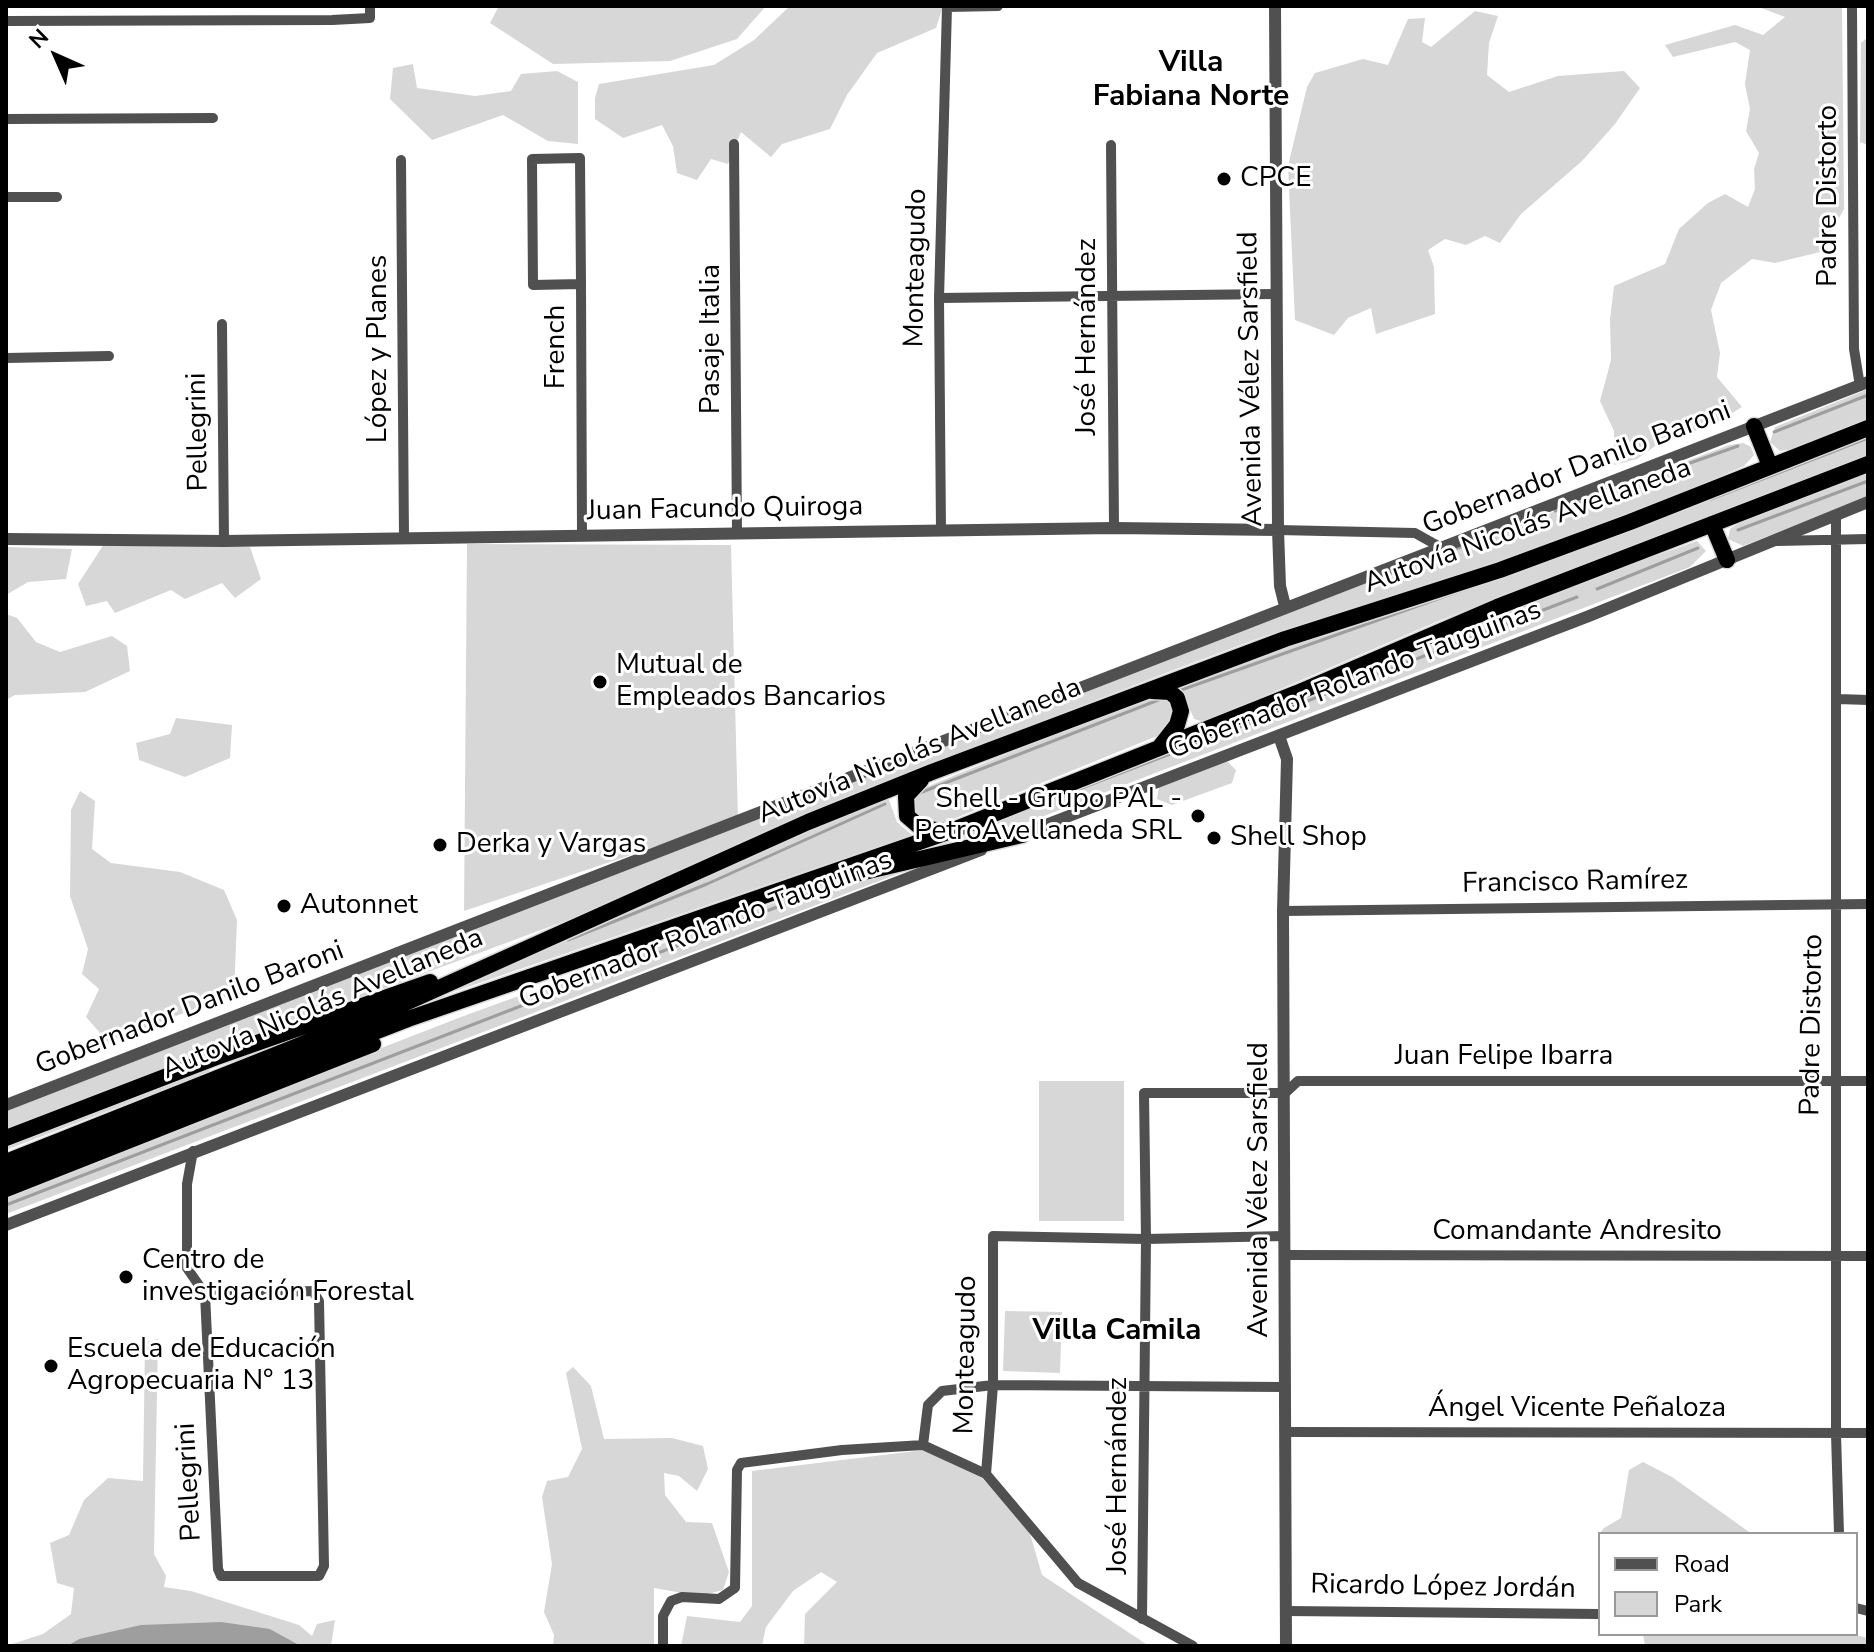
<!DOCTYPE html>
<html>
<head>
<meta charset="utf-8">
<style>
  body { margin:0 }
  #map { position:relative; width:1874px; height:1652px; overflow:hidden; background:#fff; font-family:"Nunito Sans",sans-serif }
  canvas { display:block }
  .frame { position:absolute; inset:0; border:8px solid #000; pointer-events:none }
  .legend { position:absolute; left:1598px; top:1532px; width:260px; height:104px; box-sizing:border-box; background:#fff; border:2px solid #999; margin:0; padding:10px 14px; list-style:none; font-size:24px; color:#000 }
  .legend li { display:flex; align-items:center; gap:16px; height:40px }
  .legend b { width:40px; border:2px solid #999 }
  .north { position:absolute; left:16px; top:16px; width:80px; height:80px; -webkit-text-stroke:6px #fff; paint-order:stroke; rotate:315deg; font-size:22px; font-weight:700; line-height:32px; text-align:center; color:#000 }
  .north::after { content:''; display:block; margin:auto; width:28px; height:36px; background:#000; clip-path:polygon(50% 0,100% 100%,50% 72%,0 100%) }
</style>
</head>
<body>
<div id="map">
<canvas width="1874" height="1652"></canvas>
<div class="frame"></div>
<ul class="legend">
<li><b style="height:10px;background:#505050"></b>Road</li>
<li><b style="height:22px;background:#d7d7d7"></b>Park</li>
</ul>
<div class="north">N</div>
</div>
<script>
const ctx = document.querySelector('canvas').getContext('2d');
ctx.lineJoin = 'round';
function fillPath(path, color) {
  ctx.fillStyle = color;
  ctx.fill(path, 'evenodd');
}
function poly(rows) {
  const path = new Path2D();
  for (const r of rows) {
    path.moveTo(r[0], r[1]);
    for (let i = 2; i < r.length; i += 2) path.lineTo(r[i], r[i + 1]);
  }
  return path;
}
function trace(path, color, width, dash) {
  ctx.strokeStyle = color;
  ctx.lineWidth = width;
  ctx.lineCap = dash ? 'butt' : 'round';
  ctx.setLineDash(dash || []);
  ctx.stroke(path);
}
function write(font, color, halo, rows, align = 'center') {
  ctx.font = font + ' "Nunito Sans",sans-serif';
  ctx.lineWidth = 6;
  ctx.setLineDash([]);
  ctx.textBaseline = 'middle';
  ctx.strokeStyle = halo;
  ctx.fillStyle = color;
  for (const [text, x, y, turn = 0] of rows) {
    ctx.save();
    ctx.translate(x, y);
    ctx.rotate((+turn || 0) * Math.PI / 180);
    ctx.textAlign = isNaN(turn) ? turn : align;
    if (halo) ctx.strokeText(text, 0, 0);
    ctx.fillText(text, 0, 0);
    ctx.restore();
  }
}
const green = poly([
  [499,6,766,6,737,39,670,61,553,64,490,23],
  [790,6,943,6,936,28,877,53,847,95,830,129,782,144,771,157,741,132,728,164,711,159,697,180,677,173,673,146,662,125,623,138,595,119,595,98,599,84,714,65,754,40],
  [1756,6,1842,6,1844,209,1820,252,1775,263,1752,259,1721,283,1711,310,1720,353,1717,377,1742,407,1712,425,1658,444,1637,459,1614,465,1614,431,1600,401,1611,360,1610,319,1614,286,1665,264,1679,229,1708,203,1725,194,1748,207,1755,189,1754,169,1759,153,1746,131,1750,109,1745,84,1750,50,1735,42,1673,57,1665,45,1735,25,1763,35,1785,17],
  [1475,11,1498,16,1489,43,1487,75,1509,92,1558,76,1624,71,1640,88,1615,124,1582,161,1521,214,1500,243,1485,236,1466,245,1445,239,1428,250,1434,267,1435,314,1376,334,1371,308,1348,318,1334,335,1295,320,1288,166,1307,87,1315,73,1363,59,1388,65,1408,19,1425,18,1422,42,1431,47],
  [1868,37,1868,145,1860,142,1861,43],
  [413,64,417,88,475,96,511,91,521,74,557,71,578,82,578,144,548,141,503,115,432,140,390,99,393,68],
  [1868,389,1868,420,1802,447,1780,451,1770,442,1775,427],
  [1868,437,1868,455,1436,622,1204,722,1194,719,1185,697,1171,689,1246,659,1583,547],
  [1743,443,1751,447,1754,455,1744,466,1676,496,1508,559,1262,637,1171,671,835,801,584,914,6,1129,6,1111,1193,649,1729,445],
  [1868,473,1868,497,1743,546,1728,539,1730,529,1739,523],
  [1697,541,1706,551,1690,567,1023,824,908,852,1113,773,1601,575],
  [104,544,250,547,261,579,235,598,222,583,185,599,171,590,115,613,107,601,86,606,78,584],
  [467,544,731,545,738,819,464,911],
  [6,547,72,549,66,579,28,582,6,595],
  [6,614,17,618,36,642,60,652,112,636,127,646,130,671,85,692,15,695,6,700],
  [1146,697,1166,698,1176,709,1167,732,936,826,915,819,912,801,919,790],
  [176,718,232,725,230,758,185,777,139,760,136,743,170,734],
  [1226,760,1236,770,1232,783,1172,805,1157,799,1159,787],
  [80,791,95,801,92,849,111,863,180,872,224,890,237,920,234,994,108,1042,86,1017,99,989,82,974,88,949,70,896,71,810],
  [884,800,889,800,897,822,912,835,453,992,807,828],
  [984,841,6,1214,6,1194,461,1017,812,889],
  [208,1067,210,1072,6,1150,6,1141],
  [1039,1081,1124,1081,1124,1221,1039,1221],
  [1005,1311,1062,1312,1060,1373,1003,1371],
  [158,1339,154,1554,166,1576,164,1587,191,1591,299,1625,312,1636,317,1624,335,1620,331,1646,301,1646,270,1629,79,1639,67,1646,6,1646,43,1634,71,1614,74,1588,57,1583,50,1543,69,1535,84,1500,108,1478,143,1481,145,1342],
  [573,1367,591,1386,604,1439,672,1438,703,1446,708,1469,697,1491,679,1476,664,1473,665,1495,686,1522,712,1523,729,1572,723,1590,700,1596,654,1588,654,1646,553,1646,554,1635,544,1612,552,1564,542,1497,547,1481,568,1477,582,1449,566,1373],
  [924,1450,982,1478,1029,1530,1042,1575,1149,1646,804,1646,805,1614,837,1582,821,1572,793,1591,766,1627,762,1646,681,1646,687,1616,740,1622,752,1606,752,1471],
  [1643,1462,1672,1477,1752,1534,1600,1534,1600,1543,1599,1534,1604,1528,1621,1518,1629,1470],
  [1643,1634,1852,1634,1868,1638,1868,1646,1645,1646]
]);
const water = poly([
  [221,1622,270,1629,301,1646,67,1646,79,1639,141,1625]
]);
const stream = poly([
  [1774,432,1868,395],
  [1711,499,1868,438],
  [1555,511,1738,446],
  [1738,530,1868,481],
  [1384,576,1546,515],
  [1597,589,1698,548],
  [1181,690,1584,547],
  [917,794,1161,699],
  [1022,811,1577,597],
  [568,940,707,884,885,804],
  [6,1205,821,890,838,888]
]);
const minor = poly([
  [1852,6,1854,349,1860,386],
  [6,21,332,20,370,18,370,6],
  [6,119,213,118],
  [734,144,737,534],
  [1111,145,1114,528],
  [401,160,404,538],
  [6,197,57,197],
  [581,284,533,285,532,159,580,158,581,284,582,536],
  [939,298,1274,294],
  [222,324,224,541],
  [6,358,109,356],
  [1836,517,1836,1434,1839,1534],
  [1278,530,1415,533,1440,547],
  [941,531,939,298,947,7,998,6],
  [1777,541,1868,539],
  [1838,699,1868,700],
  [1283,911,1868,904],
  [193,1151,187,1184,187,1268,205,1294,218,1569,221,1576,319,1576,324,1566,319,1301,313,1291,205,1294],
  [1285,1255,1868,1256],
  [1285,1432,1868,1433],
  [923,1445,928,1405,942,1391,993,1385,1284,1387],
  [986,1474,993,1385,993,1236,1146,1239,1285,1236],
  [1856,1608,1868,1611],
  [1286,1611,1600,1614],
  [1142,1619,1146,1239,1144,1093,1285,1093,1298,1081,1868,1081],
  [663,1646,663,1616,671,1601,682,1597,719,1599,735,1588,737,1470,741,1463,842,1450,923,1445,986,1474,1078,1583,1193,1646]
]);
const tertiary = poly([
  [1275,6,1278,530,1280,586,1285,606],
  [6,539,224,541,1114,528,1278,530],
  [1279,736,1287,759,1283,911,1286,1646],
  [1017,836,1589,616,1868,502],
  [6,1105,1868,382],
  [6,1225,981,850]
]);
const trunk = poly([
  [1754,426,1770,466],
  [1712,524,1727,560],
  [1152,691,1170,692,1177,698,1181,711,1177,725,1159,748],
  [921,780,906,796,907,816,921,828,944,831],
  [847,876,1022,835],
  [6,1138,214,1058,430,982],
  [6,1162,401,1005,808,822,932,772,1285,639,1500,570,1630,522,1868,428],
  [6,1175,408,1019,951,831,1297,693,1497,607,1868,464],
  [6,1189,373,1044]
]);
const markers = [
  [1224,179,8,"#000"],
  [600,682,8,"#000"],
  [1198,816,8,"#000"],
  [1214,838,8,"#000"],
  [440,845,8,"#000"],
  [284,906,8,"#000"],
  [126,1277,8,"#000"],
  [51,1366,8,"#000"]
];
const poiNames = [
  ["CPCE",1240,179],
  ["Mutual de",616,666],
  ["Empleados Bancarios",616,698],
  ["Shell - Grupo PAL -",1182,800,"right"],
  ["PetroAvellaneda SRL",1182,832,"right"],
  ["Shell Shop",1230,838],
  ["Derka y Vargas",456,845],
  ["Autonnet",300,906],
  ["Centro de",142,1261],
  ["investigación Forestal",142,1293],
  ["Escuela de Educación",67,1350],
  ["Agropecuaria N° 13",67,1382]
];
const streetNames = [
  ["Padre Distorto",1829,196,-90],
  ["Monteagudo",917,268,-89],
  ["José Hernández",1088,337,-90],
  ["Pasaje Italia",712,339,-90],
  ["French",557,347,-90],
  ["López y Planes",379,349,-90],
  ["Avenida Vélez Sarsfield",1252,379,-91],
  ["Pellegrini",199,432,-91],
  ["Gobernador Danilo Baroni",1577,469,-21],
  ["Juan Facundo Quiroga",725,510,-1],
  ["Autovía Nicolás Avellaneda",1528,527,-20],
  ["Gobernador Rolando Tauguinas",1355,681,-21],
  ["Autovía Nicolás Avellaneda",920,752,-22],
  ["Francisco Ramírez",1575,883,-1],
  ["Gobernador Rolando Tauguinas",706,931,-21],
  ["Autovía Nicolás Avellaneda",323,1005,-23],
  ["Gobernador Danilo Baroni",190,1009,-21],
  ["Padre Distorto",1813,1025,-89],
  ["Juan Felipe Ibarra",1504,1057],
  ["Avenida Vélez Sarsfield",1260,1190,-90],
  ["Comandante Andresito",1577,1232],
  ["Monteagudo",967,1355,-89],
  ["Ángel Vicente Peñaloza",1577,1409],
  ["José Hernández",1119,1476,-90],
  ["Pellegrini",190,1482,-93],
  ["Ricardo López Jordán",1443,1588,1]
];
const neighbourhoodNames = [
  ["Villa",1191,64],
  ["Fabiana Norte",1191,98],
  ["Villa Camila",1117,1332]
];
fillPath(green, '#d7d7d7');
fillPath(water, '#9e9e9e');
trace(stream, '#9e9e9e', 3);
trace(trunk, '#dbdbdb', 19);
trace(minor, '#505050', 10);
trace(tertiary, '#505050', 12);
trace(trunk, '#000', 16);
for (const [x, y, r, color] of markers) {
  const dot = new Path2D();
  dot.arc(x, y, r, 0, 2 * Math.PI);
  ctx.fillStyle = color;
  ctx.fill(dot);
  trace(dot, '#fff', 3);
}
write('28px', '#000', '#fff', poiNames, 'left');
write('28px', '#000', '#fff', streetNames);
write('bold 30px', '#000', '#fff', neighbourhoodNames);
</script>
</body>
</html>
